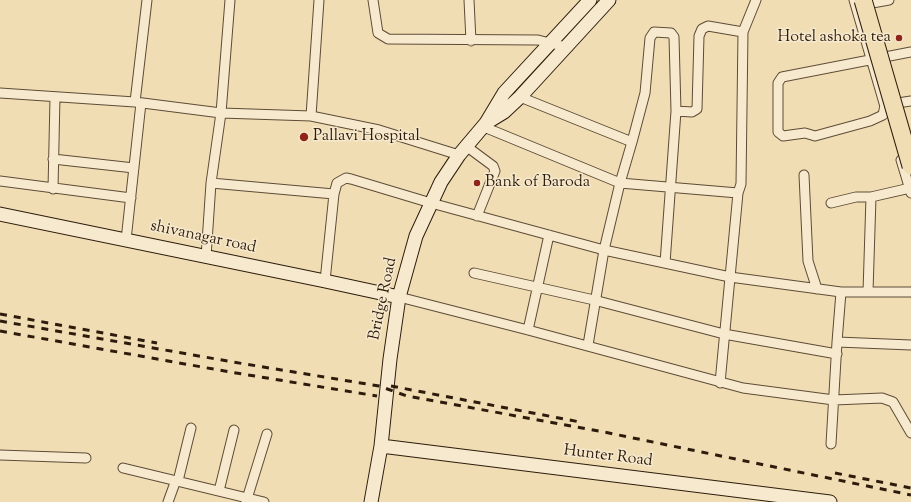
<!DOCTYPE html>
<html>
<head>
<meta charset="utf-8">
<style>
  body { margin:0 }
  canvas { display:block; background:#f1ddb4 }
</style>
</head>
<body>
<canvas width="911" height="502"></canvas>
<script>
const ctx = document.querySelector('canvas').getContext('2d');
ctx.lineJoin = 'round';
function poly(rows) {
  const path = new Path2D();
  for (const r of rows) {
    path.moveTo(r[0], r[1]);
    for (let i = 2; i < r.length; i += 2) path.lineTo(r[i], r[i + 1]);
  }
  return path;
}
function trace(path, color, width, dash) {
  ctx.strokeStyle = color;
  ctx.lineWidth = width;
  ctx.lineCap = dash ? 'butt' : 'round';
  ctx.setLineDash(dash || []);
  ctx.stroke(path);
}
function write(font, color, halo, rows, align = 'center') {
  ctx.font = font + ' "Sorts Mill Goudy",serif';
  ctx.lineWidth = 3;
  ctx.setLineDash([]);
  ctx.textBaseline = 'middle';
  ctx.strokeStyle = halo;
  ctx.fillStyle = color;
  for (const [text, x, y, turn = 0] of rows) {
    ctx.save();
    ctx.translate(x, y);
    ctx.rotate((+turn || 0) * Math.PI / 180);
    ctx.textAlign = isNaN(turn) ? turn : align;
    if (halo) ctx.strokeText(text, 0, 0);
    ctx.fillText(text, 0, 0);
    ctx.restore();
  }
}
const street = poly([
  [373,0,378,33,388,39,538,40,566,47],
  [469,0,471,41],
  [854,0,886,110],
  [861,5,889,0],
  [911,52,782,77,778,83,778,132,783,136,805,133,815,136,870,121,883,115,885,105,911,101],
  [0,93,135,102,221,113,311,116,379,130,459,155],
  [135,102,147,0],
  [676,111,692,112,697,109,699,36,702,29,708,26,743,32],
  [311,116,319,0],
  [484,127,620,183,632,142,520,97],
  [632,142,645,93,650,38,654,32,671,33,674,37,676,111,665,263],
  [466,146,493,166,495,171,477,216],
  [53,159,134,168],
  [901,160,911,193],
  [804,175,808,261,817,289],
  [0,181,131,198],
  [211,183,334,194],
  [53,189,55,97],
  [871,197,910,188],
  [831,203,856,197,871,197,868,292],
  [126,240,141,103],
  [206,257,211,183,221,113,230,0],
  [474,273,594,300,724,334,837,354],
  [325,281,334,194,337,183,346,178,351,179,431,203,604,250,730,277,841,292,911,292],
  [399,297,528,330,743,388,834,400,882,398,893,402,911,433],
  [528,330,549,235],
  [837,342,841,292],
  [588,345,604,250,620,183,738,193],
  [720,383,738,193,741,184,743,32,756,0],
  [831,444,837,342,911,345],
  [0,455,86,458],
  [123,468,264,502],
  [178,481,191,428],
  [219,491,234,430],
  [168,502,176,480],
  [246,502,267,434]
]);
const secondary = poly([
  [486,123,504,112,520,97,609,0],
  [0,214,325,281,399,297],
  [381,446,830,502],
  [371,502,381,446,390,359,399,297,416,236,441,182,459,155,486,123,504,93,590,0]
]);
const rail = poly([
  [0,314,157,343],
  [0,321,233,362,379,386,407,396,604,432,911,495],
  [0,331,230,372,377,396],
  [391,386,580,422],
  [835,473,911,488]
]);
const highwayBridge = poly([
  [863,0,911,166]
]);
const markers = [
  [899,38,4,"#8f2418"],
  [304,137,5,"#8f2418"],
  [477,183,4,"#8f2418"]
];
const poiNames = [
  ["Hotel ashoka tea",891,38,"right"],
  ["Pallavi Hospital",313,137],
  ["Bank of Baroda",485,183]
];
const streetNames = [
  ["shivanagar road",203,238,12],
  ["Bridge Road",384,299,-78],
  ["Hunter Road",608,457,7]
];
trace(street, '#5e4c36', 11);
trace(secondary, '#2d1c0c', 15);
trace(street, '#f6e9ce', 9);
trace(secondary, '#f6e9ce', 13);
trace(rail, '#2d1c0c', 3, [7, 7]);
trace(highwayBridge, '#2d1c0c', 19, []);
trace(highwayBridge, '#f1ddb4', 17);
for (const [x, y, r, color] of markers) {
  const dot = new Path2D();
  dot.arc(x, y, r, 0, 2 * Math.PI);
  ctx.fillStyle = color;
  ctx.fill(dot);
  trace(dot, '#f6e9ce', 1.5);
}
write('16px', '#2d1c0c', '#f6e9ce', poiNames, 'left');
write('16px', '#2d1c0c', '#f6e9ce', streetNames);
</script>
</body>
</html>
